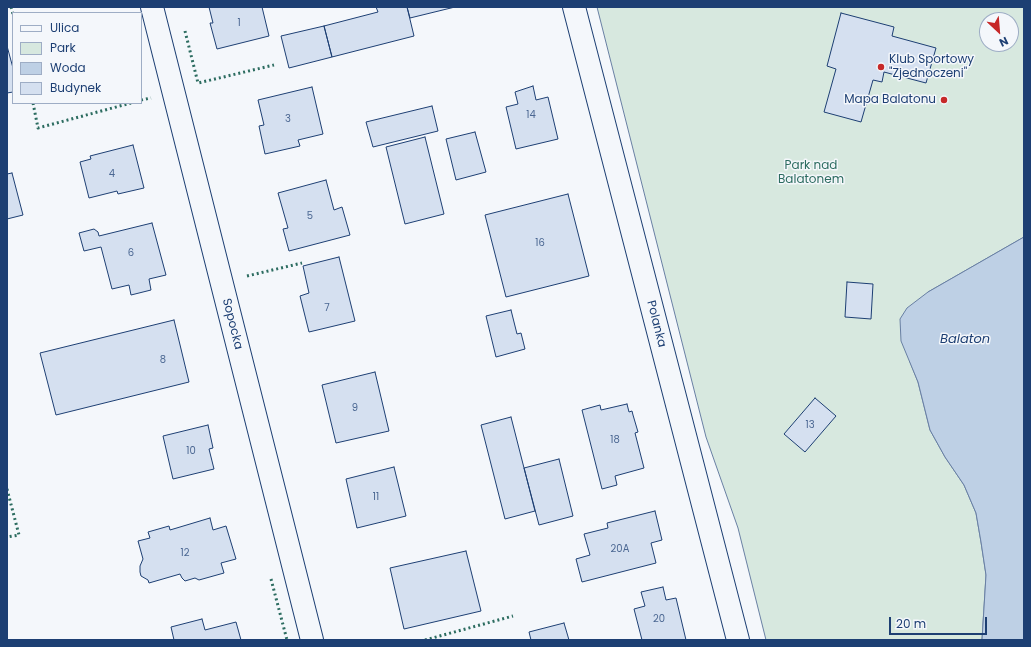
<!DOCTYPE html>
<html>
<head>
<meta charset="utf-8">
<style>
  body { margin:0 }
  #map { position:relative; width:1031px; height:647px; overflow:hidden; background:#f4f7fb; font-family:Poppins,sans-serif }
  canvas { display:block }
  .frame { position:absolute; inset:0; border:8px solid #1d3f73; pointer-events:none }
  .legend { position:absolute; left:12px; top:12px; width:130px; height:92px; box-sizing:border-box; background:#f4f7fb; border:1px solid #9eadc5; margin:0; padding:5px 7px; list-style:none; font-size:12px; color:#1d3f73 }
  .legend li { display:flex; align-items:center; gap:8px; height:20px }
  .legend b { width:20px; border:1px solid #9eadc5 }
  .north { position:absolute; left:979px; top:12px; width:40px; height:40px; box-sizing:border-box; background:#f4f7fb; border:1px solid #9eadc5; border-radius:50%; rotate:154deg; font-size:11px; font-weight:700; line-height:16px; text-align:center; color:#1d3f73 }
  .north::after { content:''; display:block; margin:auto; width:14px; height:18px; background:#c62828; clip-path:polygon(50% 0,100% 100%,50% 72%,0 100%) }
  .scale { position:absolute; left:889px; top:617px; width:98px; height:18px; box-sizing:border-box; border:2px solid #1d3f73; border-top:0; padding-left:5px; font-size:12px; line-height:14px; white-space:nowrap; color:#1d3f73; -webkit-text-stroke:3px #f4f7fb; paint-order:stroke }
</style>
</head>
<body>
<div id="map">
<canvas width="1031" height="647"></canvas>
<div class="frame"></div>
<ul class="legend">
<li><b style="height:5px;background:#f4f7fb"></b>Ulica</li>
<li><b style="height:11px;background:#d7e8df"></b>Park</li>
<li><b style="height:11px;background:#bed0e5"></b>Woda</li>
<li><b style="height:11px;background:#d5e0f0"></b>Budynek</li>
</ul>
<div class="north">N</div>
<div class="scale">20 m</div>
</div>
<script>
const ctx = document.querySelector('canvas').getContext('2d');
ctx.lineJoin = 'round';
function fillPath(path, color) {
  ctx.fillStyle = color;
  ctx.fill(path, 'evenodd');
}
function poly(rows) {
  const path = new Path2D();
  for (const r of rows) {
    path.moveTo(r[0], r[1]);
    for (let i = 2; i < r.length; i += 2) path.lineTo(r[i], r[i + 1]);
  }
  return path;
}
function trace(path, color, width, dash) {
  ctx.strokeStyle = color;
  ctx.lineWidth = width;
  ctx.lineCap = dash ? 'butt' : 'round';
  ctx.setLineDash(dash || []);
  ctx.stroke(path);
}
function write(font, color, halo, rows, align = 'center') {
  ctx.font = font + ' Poppins,sans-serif';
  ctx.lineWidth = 3;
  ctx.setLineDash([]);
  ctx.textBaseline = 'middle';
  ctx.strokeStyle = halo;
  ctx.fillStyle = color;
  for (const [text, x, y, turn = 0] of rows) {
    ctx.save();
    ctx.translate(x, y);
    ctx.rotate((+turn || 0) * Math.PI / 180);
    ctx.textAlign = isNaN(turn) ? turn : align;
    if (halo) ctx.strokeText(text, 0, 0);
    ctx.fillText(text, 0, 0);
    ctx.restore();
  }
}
const green = poly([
  [597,7,1024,7,1024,237,928,292,910,362,918,382,930,430,945,457,964,485,976,513,981,542,986,575,982,640,766,640,738,528,706,437,597,7],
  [987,20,1011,20,1011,44,987,44,987,20]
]);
const water = poly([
  [1024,237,1024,640,982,640,986,575,981,542,976,513,964,485,945,457,930,430,918,382,901,341,900,319,907,308,928,292,1024,237]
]);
const building = poly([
  [209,7,262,7,269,36,217,49,210,23,213,23,209,7],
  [376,7,407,7,414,36,332,57,324,26,378,12,376,7],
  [407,7,455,7,410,18,407,7],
  [841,13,894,27,892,36,936,48,926,83,884,72,882,82,873,80,861,122,824,112,836,69,827,66,841,13],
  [324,26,332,57,289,68,281,36,324,26],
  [7,46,13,68,13,92,7,93,7,46],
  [533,86,536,100,548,97,558,139,516,149,506,107,518,104,515,92,533,86],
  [312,87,323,134,298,140,300,146,265,154,259,126,264,125,258,100,312,87],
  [432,106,438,131,373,147,366,122,432,106],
  [475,132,486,172,456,180,446,139,475,132],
  [425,137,444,214,405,224,386,147,425,137],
  [133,145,144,188,118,194,117,191,89,198,80,162,91,159,90,156,133,145],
  [12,173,23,215,7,219,7,174,12,173],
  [326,180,334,210,342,207,350,235,289,251,283,229,288,228,278,193,326,180],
  [568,194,589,276,506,297,485,215,568,194],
  [152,223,166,275,149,279,151,290,131,295,129,285,112,289,101,247,84,251,79,233,94,229,98,232,99,236,152,223],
  [339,257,355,321,309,332,300,296,309,293,303,266,339,257],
  [847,282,873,284,871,319,845,317,847,282],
  [511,310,517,334,521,333,525,349,496,357,486,316,511,310],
  [174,320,189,382,56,415,40,353,174,320],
  [375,372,389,431,336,443,322,385,375,372],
  [815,398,836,416,805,452,784,434,815,398],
  [627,404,629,412,632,411,633,415,638,432,635,433,644,468,615,476,617,485,602,489,582,410,600,405,601,410,627,404],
  [511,417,535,511,505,519,481,425,511,417],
  [208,425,213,448,209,449,214,469,173,479,163,436,208,425],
  [559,459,573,516,539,525,524,468,559,459],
  [394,467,406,516,357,528,346,479,394,467],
  [655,511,662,540,651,543,656,563,582,582,576,559,590,555,584,534,608,528,607,523,655,511],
  [210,518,213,530,226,526,236,559,221,563,224,573,199,580,195,578,185,581,182,578,180,574,149,583,148,580,141,576,140,572,140,566,143,559,138,541,150,538,148,532,169,526,170,530,210,518],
  [466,551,481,611,404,629,390,568,466,551],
  [663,587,666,600,676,598,686,640,642,640,634,609,645,606,641,592,663,587],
  [202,619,205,630,236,622,241,640,174,640,171,627,202,619],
  [564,623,569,640,531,640,529,632,564,623]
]);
const minor = poly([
  [152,7,312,640],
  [574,7,738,640]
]);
const hedge = poly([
  [11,7,13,14],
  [185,31,198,83,274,65],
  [141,100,151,98],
  [33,103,38,128,131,103],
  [247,276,302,263],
  [7,489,19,535,7,537],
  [271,579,287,640],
  [425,640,513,616]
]);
const markers = [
  [881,67,4,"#c62828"],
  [944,100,4,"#c62828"]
];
const numberNames = [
  ["1",239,23],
  ["14",531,115],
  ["3",288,119],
  ["4",112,174],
  ["5",310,216],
  ["16",540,243],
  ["6",131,253],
  ["7",327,308],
  ["8",163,360],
  ["9",355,408],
  ["13",810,425],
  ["18",615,440],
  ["10",191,451],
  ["11",376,497],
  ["20A",620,549],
  ["12",185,553],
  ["20",659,619]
];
const poiNames = [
  ["Klub Sportowy",889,60],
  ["\"Zjednoczeni\"",889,74],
  ["Mapa Balatonu",936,100,"right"]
];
const parkNames = [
  ["Park nad",811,166],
  ["Balatonem",811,180]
];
const streetNames = [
  ["Sopocka",232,324,76],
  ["Polanka",656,324,76]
];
const waterNames = [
  ["Balaton",965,340]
];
fillPath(green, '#d7e8df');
trace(green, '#687fa3', 1);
fillPath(water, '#bed0e5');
trace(water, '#687fa3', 1);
fillPath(building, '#d5e0f0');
trace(building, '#1d3f73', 1);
trace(minor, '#1d3f73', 24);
trace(minor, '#f4f7fb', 22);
trace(hedge, '#2c6c60', 3, [2, 3]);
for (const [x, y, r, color] of markers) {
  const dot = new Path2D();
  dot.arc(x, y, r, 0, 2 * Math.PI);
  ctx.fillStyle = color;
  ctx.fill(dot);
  trace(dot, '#f4f7fb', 1.5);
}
write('10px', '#4b6792', null, numberNames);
write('12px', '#1d3f73', '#f4f7fb', poiNames, 'left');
write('12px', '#2c6c60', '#f4f7fb', parkNames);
write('12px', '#1d3f73', '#f4f7fb', streetNames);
write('italic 13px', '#1d3f73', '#f4f7fb', waterNames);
</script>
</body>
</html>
